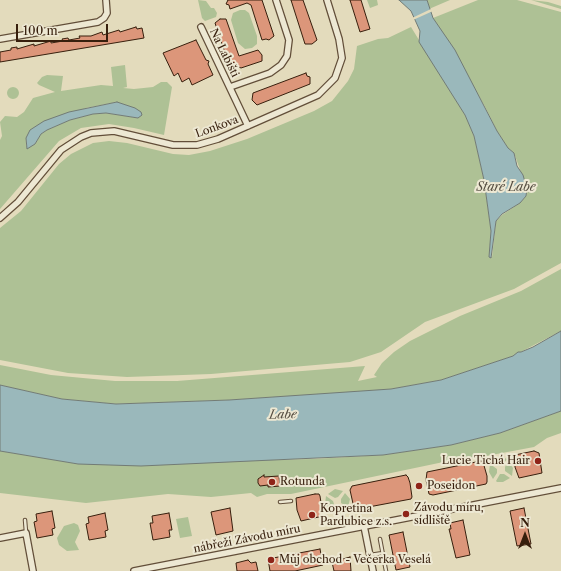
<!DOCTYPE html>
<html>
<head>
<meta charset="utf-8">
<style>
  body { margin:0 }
  #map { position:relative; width:561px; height:571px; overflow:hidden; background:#e3dbbc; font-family:"Libre Caslon Text",serif }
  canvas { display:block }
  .north { position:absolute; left:505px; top:515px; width:40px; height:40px; -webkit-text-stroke:3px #ede8d3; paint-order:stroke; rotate:0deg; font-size:11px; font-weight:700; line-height:16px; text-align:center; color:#371f0d }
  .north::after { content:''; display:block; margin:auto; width:14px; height:18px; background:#371f0d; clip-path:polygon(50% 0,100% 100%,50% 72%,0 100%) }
  .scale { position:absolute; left:16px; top:24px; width:92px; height:18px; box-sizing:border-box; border:2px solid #371f0d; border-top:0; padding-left:5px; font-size:12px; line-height:14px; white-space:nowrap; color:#371f0d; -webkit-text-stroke:3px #ede8d3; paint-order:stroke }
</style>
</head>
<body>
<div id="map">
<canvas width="561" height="571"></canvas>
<div class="north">N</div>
<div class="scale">100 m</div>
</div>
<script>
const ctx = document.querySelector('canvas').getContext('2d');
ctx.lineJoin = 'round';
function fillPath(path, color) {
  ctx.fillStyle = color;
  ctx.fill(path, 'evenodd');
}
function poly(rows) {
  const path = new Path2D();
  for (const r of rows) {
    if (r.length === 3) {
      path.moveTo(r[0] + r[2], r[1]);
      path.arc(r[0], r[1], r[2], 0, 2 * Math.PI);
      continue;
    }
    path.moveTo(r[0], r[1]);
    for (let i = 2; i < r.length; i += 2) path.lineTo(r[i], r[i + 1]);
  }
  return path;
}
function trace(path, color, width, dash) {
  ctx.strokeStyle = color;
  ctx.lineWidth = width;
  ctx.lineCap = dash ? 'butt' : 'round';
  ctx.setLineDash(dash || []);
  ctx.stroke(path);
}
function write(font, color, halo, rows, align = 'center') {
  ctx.font = font + ' "Libre Caslon Text",serif';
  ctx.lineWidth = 4;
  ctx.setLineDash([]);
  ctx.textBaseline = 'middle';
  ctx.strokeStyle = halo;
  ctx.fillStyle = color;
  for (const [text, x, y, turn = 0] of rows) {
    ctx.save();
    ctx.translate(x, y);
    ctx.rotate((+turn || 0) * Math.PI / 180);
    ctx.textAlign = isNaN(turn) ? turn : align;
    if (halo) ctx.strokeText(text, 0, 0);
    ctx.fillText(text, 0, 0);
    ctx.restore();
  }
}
const green = poly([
  [198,0,206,1,211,8,214,8,217,13,216,17,205,21,202,18],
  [367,0,377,0,378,5,370,8],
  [427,0,450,0,429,9],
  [478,0,517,0,561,12,561,263,514,289,425,322,381,352,350,362,211,374,127,377,68,373,0,360,0,228,21,211,59,164,71,154,93,143,109,141,127,143,173,154,189,155,210,151,247,139,314,111,332,101,348,81,354,69,357,46,378,39,388,38,411,27,465,115,474,136,484,180,491,231,489,257,492,257,496,221,502,215,520,203,526,196,527,189,514,153,508,148,497,131,484,105,433,18],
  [531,0,548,2,561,6,561,9],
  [240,10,245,10,249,13,257,36,257,44,252,48,245,49,238,43,231,20,233,13],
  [125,65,127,87,123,88,134,89,153,87,161,82,167,82,172,87,164,135,134,128,109,124,81,128,59,141,0,209,0,140,2,136,0,122,5,116,17,117,24,112,33,98,55,92,39,85,37,83,42,77,47,75,63,76,61,91,101,85,113,86,111,67],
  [117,102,138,118,106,113,93,114,70,120,47,130,41,134,35,144,26,146,26,138,86,108],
  [13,93,6],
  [561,269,561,331,513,356,441,380,391,389,361,392,229,400,116,404,62,399,0,385,0,365,51,375,115,381,177,381,365,366,358,381,377,377,374,375,382,363,394,352,410,341,460,316,521,291],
  [561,411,561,433,547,438,534,447,454,462,453,460,291,494,267,494,257,497,251,493,211,497,168,494,86,503,0,493,0,451,78,464,313,459,383,455,451,445,500,433],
  [502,457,507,459,502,466,498,466,492,462,496,459],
  [508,461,513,468,512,476,505,471,505,467],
  [490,464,497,469,497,473,493,479,489,472],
  [500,474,504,474,510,478,503,482,497,482,496,481],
  [335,489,343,491,338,497,335,498,328,494],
  [345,493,350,499,348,507,341,503,341,499],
  [326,496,333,501,334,504,330,511,325,504],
  [340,505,346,509,345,511,339,514,332,513,336,506],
  [188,517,192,536,180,538,176,519],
  [74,523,78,525,80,531,75,542,79,550,67,551,59,545,57,538,64,526]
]);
const water = poly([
  [399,0,427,0,433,18,455,50,497,131,508,148,514,153,517,166,523,175,527,189,526,196,520,203,502,214,496,221,491,258,489,257,491,231,484,180,474,136,465,115,419,42,420,31,411,11,399,0],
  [117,102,135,108,141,112,142,115,138,118,106,113,93,114,70,120,47,130,41,134,35,144,27,149,26,138,30,130,44,121,69,112,117,102],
  [561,331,561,411,500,433,451,445,383,455,141,466,78,464,0,451,0,385,62,399,116,404,229,400,391,389,441,380,513,356,518,352,521,352,533,347,561,331]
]);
const pier = poly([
  [431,9,433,11,413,20,412,18]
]);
const building = poly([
  [228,0,262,0,274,36,269,40,266,39,262,40,251,5,247,3,230,9,229,5,226,4,228,0],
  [291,0,303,0,317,40,312,44,305,44,291,0],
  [350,0,361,0,370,29,360,32,350,0],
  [220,19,226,19,239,56,258,50,262,55,262,61,241,68,228,62,215,23,220,19],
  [136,27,137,29,142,28,144,38,0,62,0,52,11,50,11,48,17,47,17,49,34,44,34,46,51,41,51,43,63,41,62,39,68,38,69,40,80,38,79,36,91,36,102,32,103,35,119,30,120,32,136,27],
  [196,40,206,60,209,61,208,64,213,75,192,85,189,78,182,82,178,73,174,76,163,53,196,40],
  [306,73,307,76,310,77,310,84,257,105,252,100,253,93,306,73],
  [534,451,539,453,542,473,519,478,515,467,515,455,534,451],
  [481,461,483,462,487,476,487,482,486,484,433,495,429,494,426,480,427,472,481,461],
  [264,475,264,477,279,476,280,486,268,487,268,485,260,486,258,483,258,479,264,475],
  [406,475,408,477,410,483,412,497,411,499,358,509,354,508,350,490,352,486,406,475],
  [315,494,319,494,320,496,323,516,301,521,297,510,296,498,315,494],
  [230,508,233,531,216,535,211,512,230,508],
  [524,508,531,544,517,546,510,511,524,508],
  [52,511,55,528,52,529,53,535,37,538,34,522,37,521,36,514,52,511],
  [105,513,108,530,105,531,106,537,89,540,86,524,89,523,88,517,105,513],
  [169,513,172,530,169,530,170,537,153,540,150,523,153,523,152,516,169,513],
  [463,520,470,555,456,558,449,529,451,529,450,523,463,520],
  [403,532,410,567,396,570,389,535,403,532],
  [320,549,323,565,295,571,270,571,268,559,320,549],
  [350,557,351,571,334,571,332,562,350,557],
  [248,560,251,563,256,562,258,571,237,571,236,563,248,560]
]);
const lane = poly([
  [280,502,291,501],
  [25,520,26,532],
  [380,539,386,571],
  [370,555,383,553]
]);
const street = poly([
  [201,27,248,126],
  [0,39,98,22,104,18,107,13,106,0],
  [230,87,270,73,281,65,287,56,289,40,276,0],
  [0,218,18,202,61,150,81,137,91,133,114,131,173,145,197,145,218,139,318,95,335,78,342,58,339,39,327,0],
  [364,526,373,571],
  [0,538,26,533,33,571],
  [134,571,561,488]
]);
const markers = [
  [538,461,4,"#8f2418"],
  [272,482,4,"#8f2418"],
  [419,486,4,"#8f2418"],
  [406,514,4,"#8f2418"],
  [312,515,4,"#8f2418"],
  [271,560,4,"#8f2418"]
];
const streetNames = [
  ["Na Labišti",224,53,64],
  ["Lonkova",217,127,-20],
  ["nábřeží Závodu míru",247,539,-11]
];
const poiNames = [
  ["Lucie Tichá Hair",530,461,"right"],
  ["Rotunda",280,482],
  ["Poseidon",427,486],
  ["Závodu míru,",414,508],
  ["sídliště",414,521],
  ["Kopretina",320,509],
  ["Pardubice z.s.",320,522],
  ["Můj obchod - Večerka Veselá",279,560]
];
const waterNames = [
  ["Staré Labe",506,188],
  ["Labe",283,415,-1]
];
fillPath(green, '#aec195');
fillPath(water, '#9ab8bb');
trace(water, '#727b75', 1);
fillPath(pier, '#e3dbbc');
fillPath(building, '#dc967a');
trace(building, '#371f0d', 1);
trace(lane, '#624e39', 4.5);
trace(street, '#624e39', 8);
trace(lane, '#ede8d3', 2.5);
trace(street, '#ede8d3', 5.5);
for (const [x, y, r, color] of markers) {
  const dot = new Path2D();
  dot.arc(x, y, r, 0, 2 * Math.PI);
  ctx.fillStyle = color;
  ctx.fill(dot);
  trace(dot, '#ede8d3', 1.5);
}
write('11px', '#371f0d', '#ede8d3', streetNames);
write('11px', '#371f0d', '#ede8d3', poiNames, 'left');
write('italic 12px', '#554d41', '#ede8d3', waterNames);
</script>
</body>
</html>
